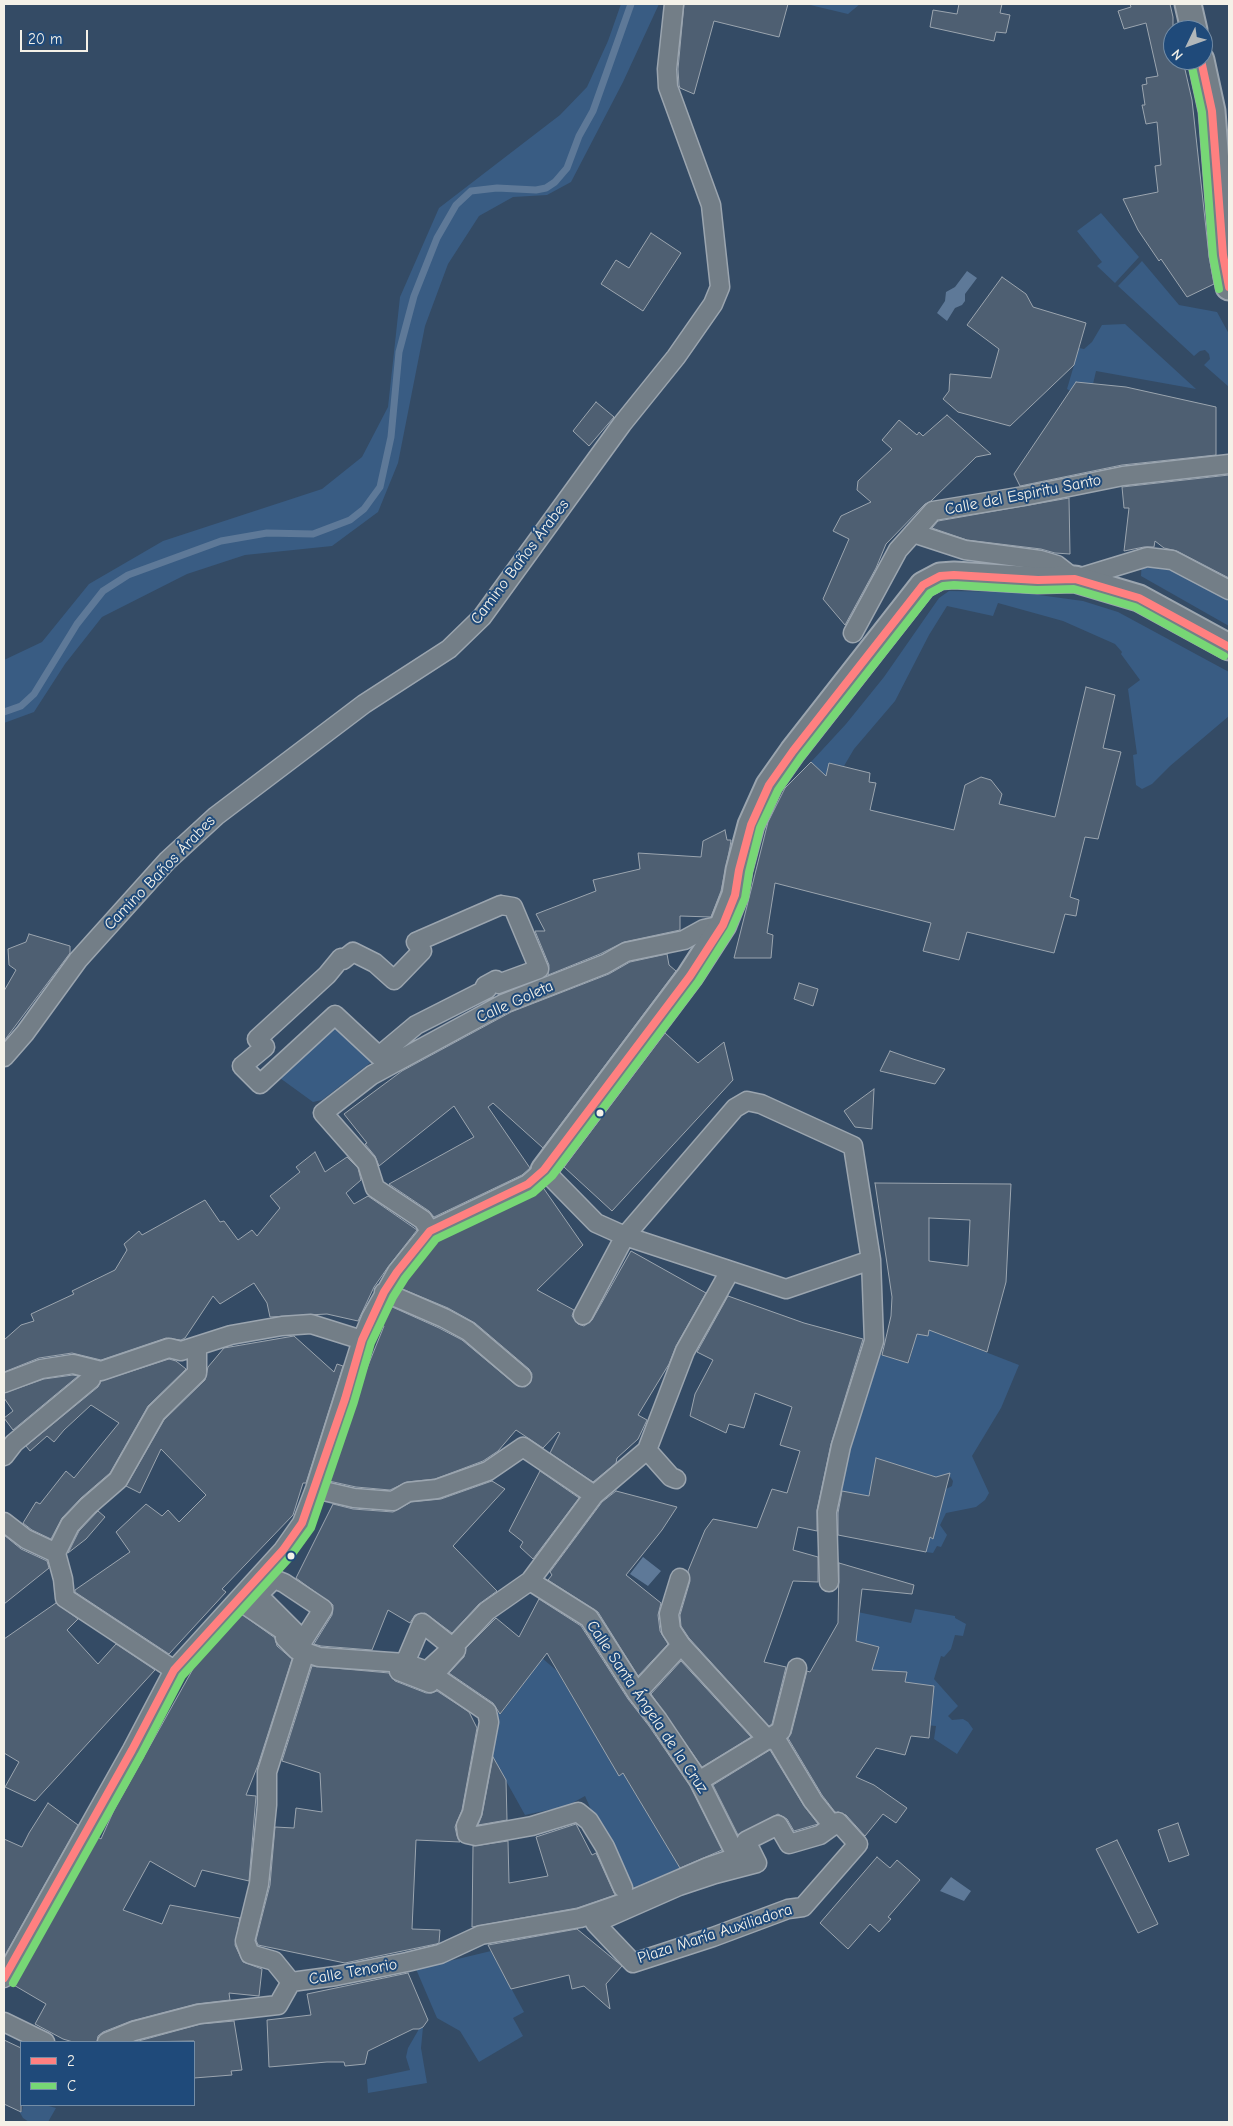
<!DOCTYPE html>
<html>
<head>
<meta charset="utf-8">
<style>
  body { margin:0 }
  #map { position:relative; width:1233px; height:2126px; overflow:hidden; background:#344b65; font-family:"Comic Neue",sans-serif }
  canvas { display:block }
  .frame { position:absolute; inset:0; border:5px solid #f4f1e8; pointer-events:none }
  .legend { position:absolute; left:20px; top:2041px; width:175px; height:65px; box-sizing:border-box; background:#1f4a7a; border:1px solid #748da6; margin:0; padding:6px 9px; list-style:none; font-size:15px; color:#f4f1e8 }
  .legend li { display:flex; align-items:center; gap:10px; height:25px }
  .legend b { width:25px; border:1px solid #748da6 }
  .north { position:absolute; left:1163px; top:20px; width:50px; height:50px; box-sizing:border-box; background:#1f4a7a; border:1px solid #748da6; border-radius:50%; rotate:228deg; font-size:14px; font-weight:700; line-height:20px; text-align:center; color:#f4f1e8 }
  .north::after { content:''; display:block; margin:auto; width:18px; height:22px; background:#b1b7ba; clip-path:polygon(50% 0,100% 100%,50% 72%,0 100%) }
  .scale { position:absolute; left:20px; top:30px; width:68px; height:22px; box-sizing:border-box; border:2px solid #f4f1e8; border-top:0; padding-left:6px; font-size:15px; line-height:18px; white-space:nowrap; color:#f4f1e8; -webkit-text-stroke:4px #1f4a7a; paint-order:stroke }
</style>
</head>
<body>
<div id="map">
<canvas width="1233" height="2126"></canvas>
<div class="frame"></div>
<ul class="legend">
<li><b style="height:6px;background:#ff8080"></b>2</li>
<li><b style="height:6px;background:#77d775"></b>C</li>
</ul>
<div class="north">N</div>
<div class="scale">20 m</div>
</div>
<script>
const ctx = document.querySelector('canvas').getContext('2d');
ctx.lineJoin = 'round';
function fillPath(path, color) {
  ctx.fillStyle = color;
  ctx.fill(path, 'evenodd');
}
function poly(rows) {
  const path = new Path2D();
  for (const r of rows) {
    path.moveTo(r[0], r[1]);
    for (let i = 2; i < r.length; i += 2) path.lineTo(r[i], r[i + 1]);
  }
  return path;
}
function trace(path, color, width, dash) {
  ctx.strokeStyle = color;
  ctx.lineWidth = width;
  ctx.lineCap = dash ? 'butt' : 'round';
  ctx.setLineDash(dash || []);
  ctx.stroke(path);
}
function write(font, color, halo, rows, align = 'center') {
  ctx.font = font + ' "Comic Neue",sans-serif';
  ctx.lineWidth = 4;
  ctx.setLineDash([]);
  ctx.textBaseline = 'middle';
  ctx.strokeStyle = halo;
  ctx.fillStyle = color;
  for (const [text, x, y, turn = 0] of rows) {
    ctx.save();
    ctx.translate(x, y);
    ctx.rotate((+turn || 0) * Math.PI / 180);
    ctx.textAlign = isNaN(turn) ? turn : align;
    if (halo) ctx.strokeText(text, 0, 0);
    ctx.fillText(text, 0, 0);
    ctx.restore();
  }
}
const green = poly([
  [621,4,659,4,623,82,571,182,547,195,513,197,479,216,448,264,425,326,398,463,378,512,332,546,245,555,187,574,102,617,65,664,34,712,4,723,4,660,42,642,89,584,163,541,322,489,362,457,388,407,400,297,439,208,560,115,587,87,608,41],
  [806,4,860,4,848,14],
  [1101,213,1139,257,1115,283,1097,266,1102,262,1077,231],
  [1142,261,1179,305,1217,312,1229,334,1229,387,1204,365,1210,359,1209,354,1205,350,1200,351,1194,356,1118,286],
  [1125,324,1196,389,1096,371,1093,384,1085,399,1067,389,1079,348,1084,349,1092,342,1102,325],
  [1142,560,1179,571,1229,596,1229,626,1141,576],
  [949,591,1017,592,1083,601,1118,612,1229,672,1229,716,1170,766,1152,784,1142,789,1136,785,1133,755,1137,754,1128,689,1140,680,1121,654,1122,652,1115,644,1063,621,998,603,993,616,947,606,929,635,895,701,854,749,844,766,829,763,826,776,811,762,846,724,884,677,939,598],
  [335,1015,379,1056,322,1100,313,1102,273,1073],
  [893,1329,928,1336,929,1330,1019,1365,1001,1408,972,1456,989,1493,985,1500,976,1507,946,1513,940,1525,947,1535,941,1547,937,1546,933,1553,926,1552,930,1537,933,1538,946,1489,952,1486,953,1481,949,1475,942,1475,940,1478,876,1458,869,1496,839,1491,848,1444,877,1354,909,1363,913,1348,890,1341],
  [838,1608,911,1623,915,1609,955,1616,955,1618,966,1624,963,1636,955,1635,951,1649,944,1657,941,1656,934,1679,958,1706,948,1716,952,1720,963,1719,968,1722,973,1729,957,1754,934,1739,936,1726,905,1723,905,1715,932,1711,934,1686,905,1682,906,1672,872,1672,879,1647,845,1638,833,1632,838,1623],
  [542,1658,557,1671,619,1775,623,1773,680,1868,627,1890,585,1796,567,1806,525,1815,490,1752,498,1712,501,1714],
  [491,1951,524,2012,513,2018,523,2036,479,2062,460,2031,437,2018,416,1969],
  [423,2027,421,2048,427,2083,368,2093,367,2079,410,2070,406,2057,408,2048,419,2029],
  [23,2105,45,2105,56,2108,48,2122,29,2122,23,2118,19,2111,22,2112]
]);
const water = poly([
  [967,271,977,278,965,294,965,301,962,305,955,308,947,321,937,313,945,301,946,292,955,287],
  [643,1557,661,1571,648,1586,630,1574],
  [951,1877,971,1891,964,1901,940,1891]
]);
const stream = poly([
  [4,712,21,706,34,694,77,624,103,591,128,575,221,541,267,533,313,534,350,520,364,509,380,487,391,437,399,352,414,296,437,238,456,205,471,191,497,188,536,190,546,188,555,182,567,168,579,136,593,111,631,4]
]);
const building = poly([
  [684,4,788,4,779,37,714,21,694,94,680,88,679,85,678,69,684,4],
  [959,4,1002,4,1000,13,1010,15,1006,33,996,32,994,41,930,27,933,10,957,14,959,4],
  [1130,4,1170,4,1173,17,1173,62,1183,61,1192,100,1209,256,1214,284,1187,297,1161,259,1159,261,1138,230,1123,199,1158,192,1155,166,1161,165,1157,122,1146,124,1142,105,1145,105,1142,85,1147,84,1146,78,1158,76,1146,23,1124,29,1118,11,1131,7,1130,4],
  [651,233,681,253,643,311,601,284,616,260,629,268,651,233],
  [1002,277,1026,294,1033,307,1086,323,1074,365,1010,426,958,412,943,399,949,391,950,374,991,378,999,349,967,325,1002,277],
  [1076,382,1126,387,1216,407,1216,455,1122,465,1020,486,1014,474,1076,382],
  [596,402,614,417,589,446,573,431,596,402],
  [947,415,991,454,976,457,931,501,925,504,886,544,876,568,845,625,823,599,849,539,833,531,841,516,871,502,857,490,858,481,892,449,882,440,899,420,917,435,919,432,923,436,947,415],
  [1229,475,1229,578,1177,551,1164,548,1155,541,1154,547,1144,547,1124,551,1129,508,1124,508,1122,487,1229,475],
  [1069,498,1070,554,1055,553,1041,549,967,540,932,528,938,521,1069,498],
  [1086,687,1115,695,1103,748,1121,752,1098,839,1085,837,1070,897,1079,900,1076,916,1065,914,1054,953,967,932,959,960,923,951,931,923,775,883,767,933,773,935,771,958,734,958,768,822,785,788,811,762,826,776,829,763,870,773,869,782,876,783,870,810,954,830,965,785,981,777,991,780,1002,794,999,804,1055,817,1086,687],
  [725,830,727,840,731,840,730,847,721,891,711,917,680,916,680,930,624,942,600,954,548,975,549,965,535,931,545,931,536,914,596,891,593,880,640,869,638,853,701,857,703,841,725,830],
  [29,934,70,946,70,953,4,1041,4,991,16,970,9,965,8,949,26,942,29,934],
  [667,954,669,965,676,971,543,1148,493,1103,488,1107,530,1168,522,1175,434,1217,429,1211,389,1184,474,1137,454,1106,379,1166,375,1156,365,1144,367,1143,344,1114,402,1071,511,1012,609,974,630,962,667,954],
  [799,983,818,989,813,1006,794,999,799,983],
  [665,1033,698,1063,724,1042,733,1080,612,1211,564,1167,665,1033],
  [890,1051,913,1059,945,1069,935,1084,880,1071,890,1051],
  [874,1089,872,1129,855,1127,844,1111,874,1089],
  [315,1152,325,1172,347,1157,358,1168,361,1180,346,1193,354,1204,368,1196,417,1230,388,1267,374,1287,358,1321,327,1314,270,1317,267,1303,254,1283,220,1304,213,1296,185,1338,181,1340,166,1338,101,1360,72,1353,39,1358,4,1372,4,1340,21,1325,34,1321,31,1314,74,1294,72,1291,115,1270,127,1250,124,1244,139,1231,142,1235,205,1200,220,1222,224,1221,238,1240,252,1230,257,1236,280,1208,270,1196,300,1172,296,1167,315,1152],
  [875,1183,1011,1184,1006,1282,987,1352,929,1330,928,1336,917,1334,908,1363,882,1355,891,1316,892,1297,875,1183],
  [929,1218,970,1220,968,1266,929,1261,929,1218],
  [542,1186,583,1245,537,1290,574,1310,572,1316,578,1324,584,1326,592,1320,631,1251,706,1293,676,1346,669,1364,638,1415,647,1420,638,1439,617,1458,616,1463,593,1482,550,1453,560,1433,558,1432,543,1448,516,1430,498,1451,483,1461,435,1479,407,1482,390,1490,356,1487,329,1481,363,1372,365,1373,384,1326,380,1325,390,1306,439,1328,462,1340,516,1385,525,1387,530,1383,532,1374,529,1369,475,1323,448,1308,400,1288,437,1240,533,1194,542,1186],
  [728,1296,804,1323,863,1339,831,1444,817,1510,817,1531,798,1527,793,1550,818,1557,818,1582,793,1581,764,1662,786,1667,772,1724,769,1726,689,1638,681,1626,680,1615,690,1581,688,1571,705,1530,713,1519,757,1528,772,1489,787,1493,800,1451,780,1445,792,1407,755,1393,744,1428,729,1424,726,1433,690,1416,695,1394,713,1360,697,1352,728,1296],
  [294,1336,334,1372,337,1364,343,1366,306,1483,303,1483,293,1515,222,1589,226,1592,169,1654,75,1592,75,1590,130,1552,116,1532,146,1504,162,1516,168,1510,179,1522,206,1495,161,1449,140,1493,126,1486,164,1420,205,1380,208,1367,224,1348,294,1336],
  [169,1359,176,1361,186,1369,148,1406,110,1473,81,1498,62,1518,51,1539,32,1530,23,1523,36,1502,40,1504,66,1471,74,1478,119,1423,91,1405,64,1430,54,1442,47,1436,30,1451,26,1446,98,1387,101,1381,169,1359],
  [73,1375,78,1376,13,1430,4,1418,13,1411,4,1398,4,1393,44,1379,73,1375],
  [876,1458,936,1477,950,1473,933,1539,930,1537,926,1552,838,1535,838,1513,842,1491,869,1496,876,1458],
  [540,1471,579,1498,533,1559,520,1547,523,1542,509,1531,540,1471],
  [492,1481,505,1489,453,1546,497,1591,479,1604,452,1633,425,1613,415,1615,410,1623,388,1610,372,1650,321,1646,314,1644,332,1615,333,1605,296,1578,333,1504,353,1509,393,1512,411,1502,441,1499,492,1481],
  [616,1491,677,1507,662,1530,626,1575,661,1603,658,1615,660,1631,668,1644,638,1676,598,1612,548,1580,552,1575,550,1572,602,1502,616,1491],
  [98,1511,105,1517,86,1539,68,1553,79,1531,98,1511],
  [4,1535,21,1549,47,1561,49,1568,4,1604,4,1535],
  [839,1563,914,1585,912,1594,862,1589,856,1641,879,1647,872,1670,907,1672,905,1682,934,1686,929,1738,911,1736,905,1755,876,1748,856,1777,874,1785,907,1808,896,1823,883,1814,865,1836,846,1815,835,1812,822,1795,788,1738,791,1734,807,1671,810,1672,838,1623,839,1563],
  [539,1599,581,1626,628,1699,649,1726,690,1786,722,1850,680,1868,623,1773,619,1776,547,1653,500,1714,493,1703,449,1673,464,1657,466,1648,496,1618,519,1637,539,1599],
  [56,1603,78,1619,67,1630,98,1664,116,1644,155,1670,35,1801,5,1787,19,1762,4,1753,4,1639,56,1603],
  [240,1613,275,1638,277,1646,292,1659,258,1765,246,1795,256,1796,249,1881,202,1870,195,1887,150,1861,123,1910,162,1924,170,1905,240,1918,235,1945,243,1962,262,1969,259,1996,229,1993,230,2000,196,2004,131,2021,103,2032,98,2036,97,2042,73,2042,63,2039,35,2024,46,2004,12,1984,96,1836,101,1839,114,1810,198,1660,240,1613],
  [681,1661,751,1737,702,1767,651,1694,681,1661],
  [312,1666,389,1673,395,1681,426,1693,431,1693,437,1691,469,1712,477,1728,462,1810,455,1827,457,1836,460,1842,416,1840,412,1929,440,1930,439,1943,436,1944,345,1963,258,1945,256,1940,270,1885,275,1827,294,1828,296,1808,322,1812,320,1773,282,1761,312,1666],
  [770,1750,804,1806,818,1824,794,1831,787,1819,778,1814,738,1835,713,1785,770,1750],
  [493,1757,506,1780,507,1820,478,1825,482,1815,493,1757],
  [48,1803,78,1825,4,1957,4,1839,22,1847,29,1833,48,1803],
  [1178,1823,1189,1855,1169,1862,1158,1830,1178,1823],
  [576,1824,592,1855,596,1853,615,1895,577,1908,472,1927,473,1846,508,1841,509,1883,548,1876,536,1837,576,1824],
  [1117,1840,1158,1924,1138,1933,1096,1849,1117,1840],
  [877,1857,890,1868,897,1860,920,1880,888,1917,891,1919,879,1932,870,1924,848,1949,820,1923,877,1857],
  [577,1929,622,1966,606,1984,610,2009,584,1986,572,1989,569,1975,511,1989,488,1945,577,1929],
  [408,1973,428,2020,423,2027,419,2029,413,2029,368,2051,365,2064,345,2066,344,2062,327,2062,269,2067,267,2020,311,2015,307,1994,408,1973],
  [234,2021,242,2070,231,2071,232,2075,194,2078,194,2041,135,2042,201,2024,234,2021],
  [4,2040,21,2048,21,2112,4,2104,4,2040]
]);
const street = poly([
  [913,533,965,550,1040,560,1057,565,1075,579,1147,557,1172,560,1229,590],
  [853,633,898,550,933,511,1024,496,1123,476,1229,464],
  [501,905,513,907,539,969,498,984,496,980,485,986,487,989,416,1025,379,1056,335,1015,260,1084,242,1066,265,1047,257,1039,327,975,341,958,343,960,353,952,375,963,394,980,422,951,416,942,501,905],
  [4,1057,25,1033,78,960,167,861,216,816,364,704,449,649,482,617,622,424,676,357,713,304,720,287,711,205,668,87,667,69,674,4],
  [430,1231,423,1220,375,1188,367,1163,323,1113,372,1075,503,1004,605,964,626,952,684,940,704,929,723,925],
  [384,1292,444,1318,468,1331,522,1377],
  [583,1315,625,1236,735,1108,747,1101,761,1104,853,1146,871,1260,874,1341,841,1446,827,1512,829,1582],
  [4,1383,41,1369,73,1364,101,1371,169,1348,181,1351,231,1335,282,1326,311,1324,362,1340],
  [647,1450,671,1477,676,1479],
  [4,1456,14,1443,91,1379],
  [315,1489,354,1498,393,1501,408,1492,437,1489,488,1471,523,1447,594,1495],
  [4,1522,26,1539,56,1553,63,1579,65,1598,174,1670],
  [56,1553,70,1525,88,1506,118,1480,156,1413,197,1373,197,1346],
  [680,1578,669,1614,671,1630,681,1645,768,1740],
  [274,1579,284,1583,323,1609,297,1650,285,1638,287,1633,247,1606,274,1579],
  [250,1587,297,1634,305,1652,319,1657,405,1663,427,1671,487,1712,489,1722,472,1813,466,1826,467,1834,476,1836,532,1826,578,1812,589,1821,605,1847,623,1888],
  [422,1623,456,1650,438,1670,430,1683,399,1671,405,1663,422,1623],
  [427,1671,453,1647,487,1611,530,1581,594,1495,647,1450,685,1351,730,1271],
  [637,1693,681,1645],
  [774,1736,813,1801,833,1826],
  [699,1781,781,1731,797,1668],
  [838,1822,858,1844,803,1907,788,1909,713,1937,633,1963,595,1923,679,1886,715,1874,757,1863,746,1841,778,1825,789,1844,820,1835,838,1822],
  [4,1978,132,1750,174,1670,283,1550,302,1523,315,1489,362,1340,371,1318,397,1272,430,1231,528,1184,544,1170,596,1223,625,1236,786,1289,871,1260],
  [291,1982,336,1976,407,1962,440,1954,481,1935,580,1918,629,1901,708,1867,737,1857,699,1781,658,1720,637,1693,589,1618,530,1581],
  [291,1982,274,1961,250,1954,245,1941,259,1884,267,1805,267,1772,305,1652],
  [4,2022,45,2042],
  [107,2042,134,2031,199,2014,278,2005,291,1982]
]);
const secondary = poly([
  [1188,4,1194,30],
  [1201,60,1212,111,1223,255,1229,287],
  [544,1170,690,976,723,925,735,895,739,870,751,825,769,785,793,751,923,585,940,576,954,575,1038,580,1075,579,1139,598,1229,647]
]);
const bus1 = poly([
  [1201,60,1212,111,1223,255,1229,287],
  [4,1978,132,1750,174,1670,283,1550,302,1523,345,1399,362,1340,384,1292,397,1272,430,1231,528,1184,544,1170,690,976,723,925,735,895,739,870,751,825,769,785,793,751,923,585,940,576,954,575,1038,580,1075,579,1139,598,1229,647]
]);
const bus2 = poly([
  [1191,62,1202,112,1213,256,1219,289],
  [13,1983,141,1755,182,1676,290,1557,311,1528,354,1402,371,1343,393,1297,405,1278,436,1239,533,1193,552,1176,698,982,731,930,745,898,749,872,760,828,778,790,801,757,930,593,943,586,954,585,1037,590,1074,589,1135,607,1224,656]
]);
const markers = [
  [600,1113,4.5,"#f4f1e8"],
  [291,1556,4.5,"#f4f1e8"]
];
const streetNames = [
  ["Calle del Espiritu Santo",1023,495,-11],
  ["Camino Baños Árabes",520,562,-53],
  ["Camino Baños Árabes",160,873,-46],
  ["Calle Goleta",515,1002,-24],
  ["Calle Santa Ángela de la Cruz",647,1707,56],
  ["Plaza María Auxiliadora",715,1934,-18],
  ["Calle Tenorio",353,1972,-10]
];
fillPath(green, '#395c83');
fillPath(water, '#5e7998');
trace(stream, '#5e7998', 7);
fillPath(building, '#4e5f72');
trace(building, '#9ba5af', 1);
trace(street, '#9ba5af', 21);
trace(secondary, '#9ba5af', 29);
trace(street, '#737e87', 18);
trace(secondary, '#737e87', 25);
trace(bus1, '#ff8080', 8);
trace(bus2, '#77d775', 8);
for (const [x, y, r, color] of markers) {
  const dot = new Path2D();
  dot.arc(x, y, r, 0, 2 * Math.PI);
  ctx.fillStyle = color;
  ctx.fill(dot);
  trace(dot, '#1f4a7a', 2);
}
write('16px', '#f4f1e8', '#1f4a7a', streetNames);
</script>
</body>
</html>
